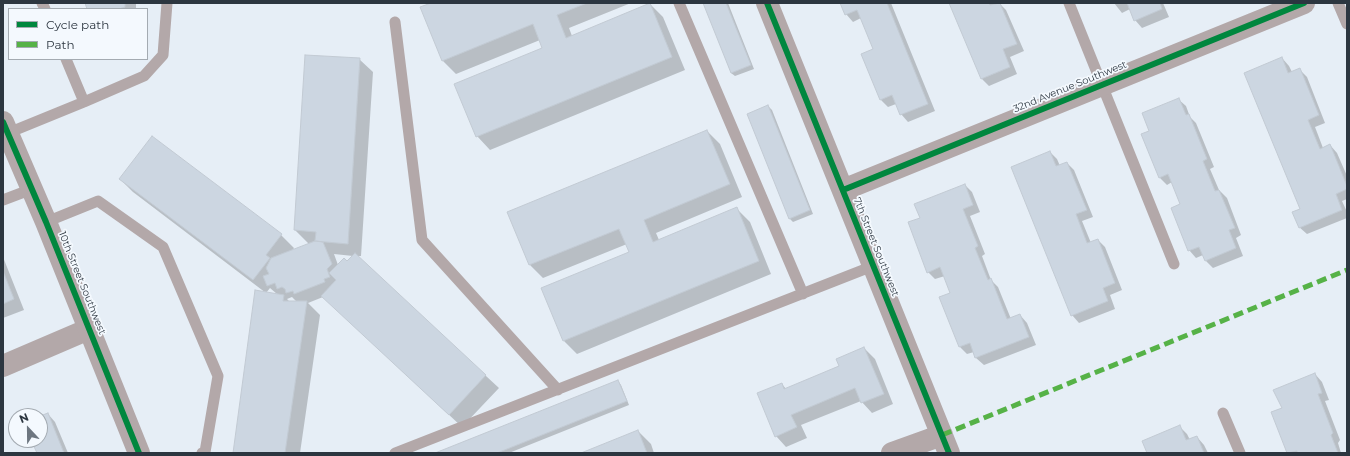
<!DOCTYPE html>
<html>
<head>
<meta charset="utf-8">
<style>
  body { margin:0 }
  #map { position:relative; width:1350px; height:456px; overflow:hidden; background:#e6eef6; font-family:Montserrat,sans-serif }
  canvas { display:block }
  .frame { position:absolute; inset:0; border:4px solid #2c3640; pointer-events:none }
  .legend { position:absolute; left:8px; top:8px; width:140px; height:52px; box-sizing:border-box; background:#f4f9fe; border:1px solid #a4abb2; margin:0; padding:5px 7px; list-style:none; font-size:12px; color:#2c3640 }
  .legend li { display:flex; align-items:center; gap:8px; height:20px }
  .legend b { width:20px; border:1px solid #a4abb2 }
  .north { position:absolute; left:8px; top:408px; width:40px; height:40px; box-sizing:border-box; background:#f4f9fe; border:1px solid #a4abb2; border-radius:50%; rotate:338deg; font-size:11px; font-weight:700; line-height:16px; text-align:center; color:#2c3640 }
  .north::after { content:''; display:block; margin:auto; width:14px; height:18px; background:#6d7680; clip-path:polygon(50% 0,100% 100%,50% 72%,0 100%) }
</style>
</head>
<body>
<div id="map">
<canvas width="1350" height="456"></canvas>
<div class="frame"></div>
<ul class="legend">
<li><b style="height:5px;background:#00873e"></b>Cycle path</li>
<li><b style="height:5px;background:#56b247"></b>Path</li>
</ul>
<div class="north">N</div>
</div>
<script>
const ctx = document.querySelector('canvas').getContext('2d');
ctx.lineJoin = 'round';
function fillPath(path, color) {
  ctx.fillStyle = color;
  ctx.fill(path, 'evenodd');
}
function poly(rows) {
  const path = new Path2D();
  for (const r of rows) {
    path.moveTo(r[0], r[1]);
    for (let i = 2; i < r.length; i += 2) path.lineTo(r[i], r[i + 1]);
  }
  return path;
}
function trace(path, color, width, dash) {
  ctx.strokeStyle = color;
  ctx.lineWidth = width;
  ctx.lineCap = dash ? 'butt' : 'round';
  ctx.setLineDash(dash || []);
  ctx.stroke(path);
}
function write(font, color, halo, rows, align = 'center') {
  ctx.font = font + ' Montserrat,sans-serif';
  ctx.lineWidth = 3.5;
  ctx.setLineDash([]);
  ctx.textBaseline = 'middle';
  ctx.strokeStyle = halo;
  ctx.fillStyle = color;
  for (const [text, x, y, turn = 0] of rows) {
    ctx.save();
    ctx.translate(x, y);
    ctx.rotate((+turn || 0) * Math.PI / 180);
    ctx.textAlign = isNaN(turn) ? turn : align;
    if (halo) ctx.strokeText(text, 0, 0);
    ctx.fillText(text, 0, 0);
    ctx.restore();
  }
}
const shadow = poly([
  [86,3,136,3,136,9,88,9],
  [434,3,631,3,569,28,572,36,650,4,663,17,685,70,490,150,477,136,544,48,540,40,456,74,443,61,422,8],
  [704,3,728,3,754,69,735,76,731,73],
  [842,3,891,3,935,111,908,122,901,114,896,104,888,107,881,100,874,50,861,18,853,22,846,14],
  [950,3,992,3,993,5,999,3,1006,10,1024,51,1010,57,1017,74,989,86,982,79],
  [1114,3,1163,3,1169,17,1142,28,1135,20,1130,9,1122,13],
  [1282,58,1289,66,1292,72,1299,69,1307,77,1325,123,1315,127,1323,148,1330,145,1337,153,1347,176,1347,199,1342,201,1347,212,1347,218,1307,234,1299,227,1301,210],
  [359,59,373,72,361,256,356,256,499,388,462,427,323,297,308,303,320,315,300,453,234,453,266,293,133,192,120,179,281,235,294,248,292,251,309,244,295,230],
  [334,254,353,256,347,262,338,265],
  [270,288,277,294,266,293],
  [292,297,297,302,290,302,287,299],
  [1178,99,1186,106,1190,117,1196,123,1214,167,1210,169,1219,190,1227,198,1241,235,1236,238,1243,256,1213,268,1206,261,1203,255,1196,258,1189,250,1181,204,1172,182,1167,185,1159,177,1150,132],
  [768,106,772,110,813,214,793,222,789,218],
  [707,131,720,144,742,197,656,233,659,240,737,209,750,222,771,274,577,354,564,341,630,253,627,244,543,278,530,265,509,212],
  [1050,152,1057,159,1060,166,1067,163,1074,170,1093,217,1082,221,1091,243,1098,240,1105,247,1122,290,1110,295,1115,309,1079,323,1072,315],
  [965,185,972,192,980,212,970,216,985,254,982,256,991,280,998,287,1011,319,1020,315,1027,323,1036,345,984,365,976,358,974,352,967,354,960,347,952,293,945,276,935,279,928,272,921,218],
  [3,257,24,310,3,318],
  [864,348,875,359,893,404,872,413,861,401,801,425,807,438,786,447,776,436,782,384,786,389,840,366],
  [1315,374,1322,382,1329,400,1325,401,1340,440,1338,443,1341,453,1289,453,1272,412,1283,408],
  [618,381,621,385,629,405,509,453,438,453],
  [48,414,55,422,68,453,38,453,33,440,40,440,40,417],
  [1180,427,1187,434,1190,440,1197,437,1204,445,1208,453,1148,453],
  [638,431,651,444,654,453,584,453]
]);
const building = poly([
  [85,3,125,3,125,7,119,9,87,9,85,3],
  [431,3,587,3,557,15,566,38,650,3,672,57,476,137,454,84,542,48,533,24,442,61,420,7,431,3],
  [703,3,726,3,751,65,731,73,703,3],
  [840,3,887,3,928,104,900,115,892,95,880,100,861,54,873,49,857,10,845,15,840,3],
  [949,3,989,3,990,5,1000,3,1017,44,1003,49,1010,67,981,79,949,3],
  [1127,3,1160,3,1162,9,1134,21,1127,3],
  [305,55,360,58,348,244,315,241,316,232,294,230,305,55],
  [1282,57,1288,73,1300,68,1319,115,1308,120,1320,149,1330,144,1347,186,1347,189,1336,194,1342,210,1299,228,1292,212,1300,209,1244,73,1282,57],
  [1179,98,1186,115,1189,114,1207,159,1203,161,1215,191,1219,190,1235,228,1229,230,1236,248,1205,261,1199,247,1188,251,1171,208,1180,204,1168,174,1159,178,1141,134,1149,131,1142,113,1179,98],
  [768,105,810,210,789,219,747,114,768,105],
  [707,130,730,184,644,220,653,242,737,207,759,261,563,341,541,288,629,252,619,229,529,265,507,212,707,130],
  [152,136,282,234,266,255,270,258,253,280,119,179,152,136],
  [1050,151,1056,166,1067,162,1087,210,1076,214,1087,243,1098,239,1115,283,1103,288,1108,301,1071,316,1011,167,1050,151],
  [965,184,973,205,963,209,978,246,975,248,988,280,991,278,1007,319,1020,314,1029,337,975,358,970,343,959,347,939,297,950,293,940,267,927,273,908,222,920,218,914,204,965,184],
  [315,241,323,242,332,264,327,269,330,277,324,279,325,282,294,294,293,291,286,293,285,289,282,287,277,289,275,283,267,286,263,276,269,274,266,268,271,258,315,241],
  [355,253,486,375,449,415,321,296,336,280,329,273,344,258,347,261,355,253],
  [3,271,14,299,3,304,3,271],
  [255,290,284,295,283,301,307,301,285,453,233,453,255,290],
  [864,347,884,394,861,403,855,388,791,415,797,427,775,437,757,393,782,383,784,389,839,366,836,359,864,347],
  [1315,373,1322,393,1318,394,1333,433,1331,435,1338,453,1297,453,1297,451,1287,453,1271,412,1282,408,1273,390,1315,373],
  [618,380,627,401,497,453,435,453,618,380],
  [48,413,64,453,37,453,31,440,40,440,40,416,48,413],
  [1180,425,1186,440,1197,436,1204,453,1147,453,1142,441,1180,425],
  [638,430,647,453,581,453,638,430]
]);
const service = poly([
  [42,3,45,9],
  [679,3,803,294],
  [1069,3,1174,264],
  [1338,3,1347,24],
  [395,22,422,240,558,390],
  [84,102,144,76,163,55,167,3],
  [8,133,84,102,66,59],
  [3,200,32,189],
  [46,222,98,201,163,247,218,376,205,452,202,453],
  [1223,413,1240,453],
  [395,453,873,266]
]);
const minor = poly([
  [767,3,949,453],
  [843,190,1304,3],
  [3,366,89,329],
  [892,453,942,435]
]);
const tertiary = poly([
  [3,122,46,222,139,453]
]);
const quiet = poly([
  [942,435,1347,270]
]);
const cycleway = poly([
  [767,3,949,453],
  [3,122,46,222,139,453],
  [843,190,1304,3]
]);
const streetNames = [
  ["32nd Avenue Southwest",1070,87,-22],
  ["7th Street Southwest",876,247,68],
  ["10th Street Southwest",82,283,68]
];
fillPath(shadow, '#0003');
fillPath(building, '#ccd6e1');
trace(building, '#c2cad3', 1);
trace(service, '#b3a8a9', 11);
trace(minor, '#b3a8a9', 22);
trace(tertiary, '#b3a8a9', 22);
trace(quiet, '#56b247', 5, [10, 5]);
trace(cycleway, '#00873e', 6);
write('10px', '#2c3640', '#f4f9fe', streetNames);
</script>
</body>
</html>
